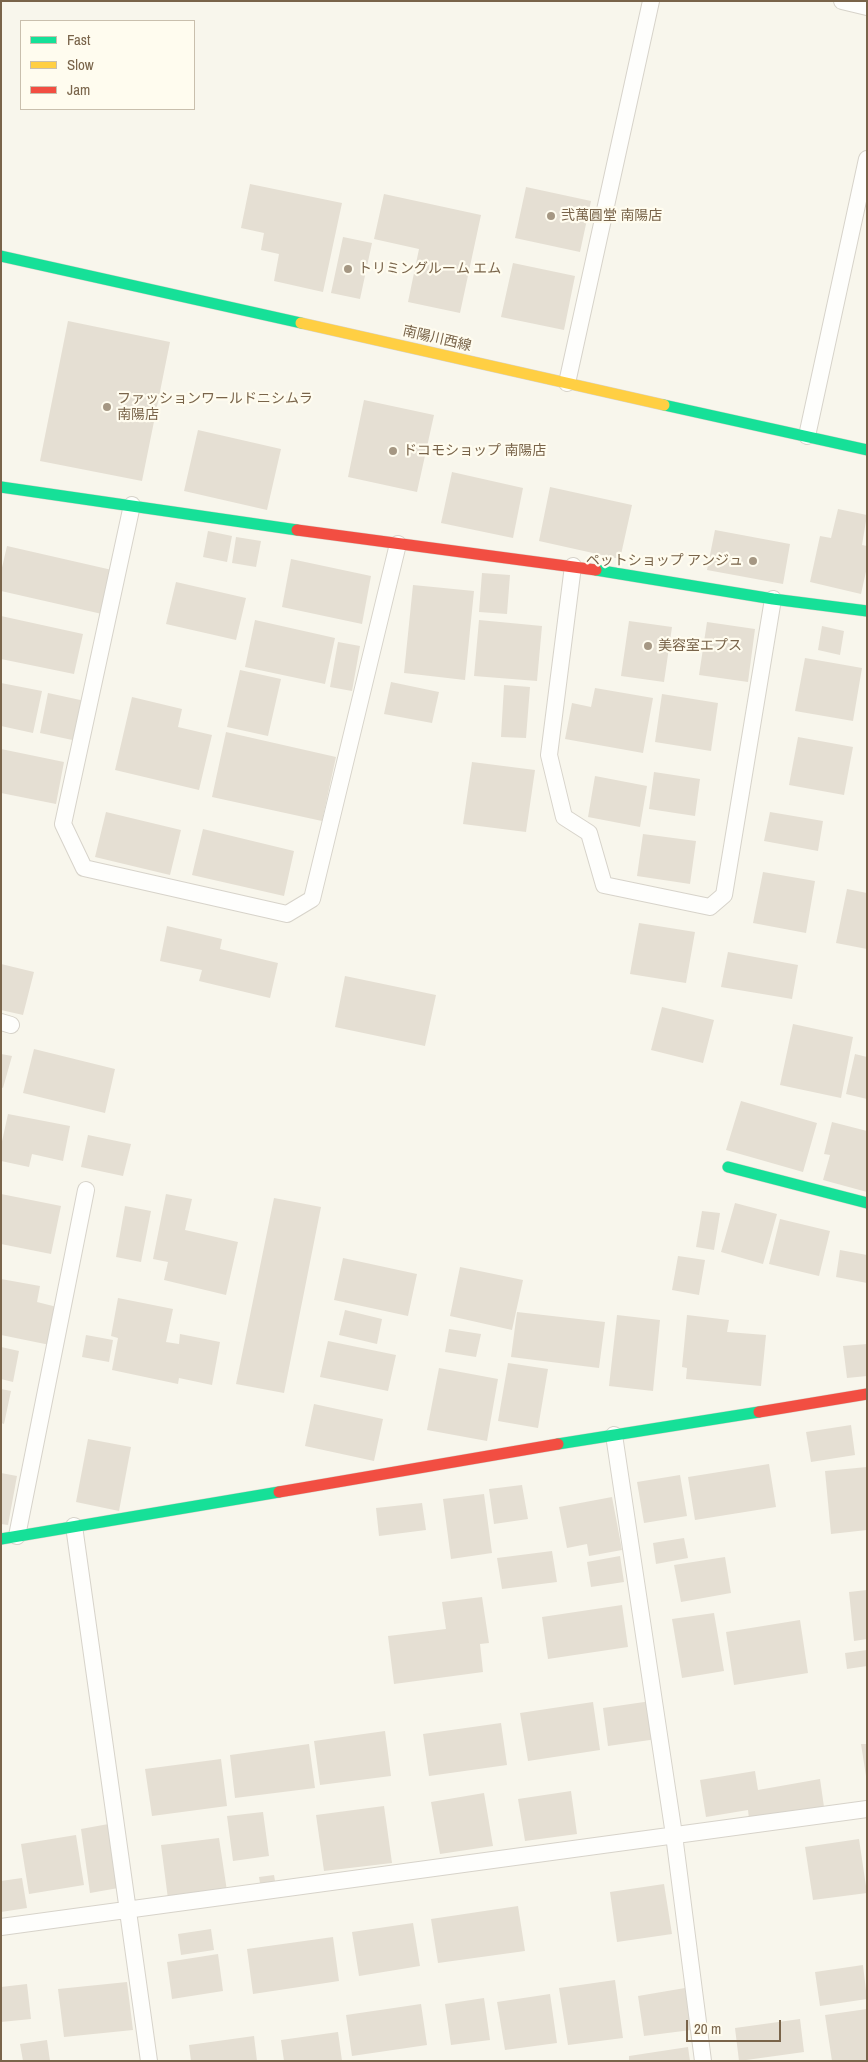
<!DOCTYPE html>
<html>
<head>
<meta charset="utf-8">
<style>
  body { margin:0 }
  #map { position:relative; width:868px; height:2062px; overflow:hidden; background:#f8f6ec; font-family:"Archivo Narrow",sans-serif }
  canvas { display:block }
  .frame { position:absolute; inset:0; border:2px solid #79644a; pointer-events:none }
  .legend { position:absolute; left:20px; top:20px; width:175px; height:90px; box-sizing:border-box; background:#fffcef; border:1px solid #c9bfad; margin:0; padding:6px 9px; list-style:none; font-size:15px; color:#79644a }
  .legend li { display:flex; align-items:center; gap:10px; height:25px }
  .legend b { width:25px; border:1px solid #c9bfad }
  .scale { position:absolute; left:686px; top:2020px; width:95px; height:22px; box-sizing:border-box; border:2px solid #79644a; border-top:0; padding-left:6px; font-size:15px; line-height:18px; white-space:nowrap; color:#79644a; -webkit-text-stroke:4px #fffcef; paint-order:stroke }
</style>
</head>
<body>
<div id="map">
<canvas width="868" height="2062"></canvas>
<div class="frame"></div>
<ul class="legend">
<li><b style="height:6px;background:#16e098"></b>Fast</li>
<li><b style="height:6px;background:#ffcf43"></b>Slow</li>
<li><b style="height:6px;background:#f24e42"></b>Jam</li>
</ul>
<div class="scale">20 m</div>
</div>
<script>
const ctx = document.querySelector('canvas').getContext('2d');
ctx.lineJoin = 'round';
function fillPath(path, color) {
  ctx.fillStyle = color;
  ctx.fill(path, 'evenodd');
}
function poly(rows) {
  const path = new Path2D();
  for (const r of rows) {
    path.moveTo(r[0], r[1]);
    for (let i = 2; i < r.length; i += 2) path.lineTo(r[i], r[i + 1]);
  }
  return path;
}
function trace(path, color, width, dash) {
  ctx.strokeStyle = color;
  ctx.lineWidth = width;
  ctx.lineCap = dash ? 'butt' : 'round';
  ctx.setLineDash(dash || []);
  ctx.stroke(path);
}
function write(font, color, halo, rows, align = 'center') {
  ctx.font = font + ' "Archivo Narrow","Noto Sans JP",sans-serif';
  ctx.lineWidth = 4.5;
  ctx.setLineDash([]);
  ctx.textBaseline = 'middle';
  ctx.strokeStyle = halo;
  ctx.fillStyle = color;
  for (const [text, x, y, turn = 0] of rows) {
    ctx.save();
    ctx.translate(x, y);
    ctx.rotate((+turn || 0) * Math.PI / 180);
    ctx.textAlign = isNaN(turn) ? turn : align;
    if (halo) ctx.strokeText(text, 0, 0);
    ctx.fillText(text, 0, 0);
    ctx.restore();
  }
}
const building = poly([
  [250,184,342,203,323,292,274,281,279,254,261,250,264,233,241,228],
  [526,187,591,201,580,252,515,238],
  [384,194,481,215,460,313,408,302,419,249,374,239],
  [343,237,372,243,360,299,331,293],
  [513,263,575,276,564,330,501,317],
  [68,321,170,342,142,481,40,461],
  [364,400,434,415,417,492,348,477],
  [198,430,281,449,267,510,184,491],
  [452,472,523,488,513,538,441,523],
  [550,487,632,505,620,559,539,541],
  [838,509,867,515,862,545,867,546,867,567,861,594,810,582,820,536,831,538],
  [715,530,790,544,783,584,707,570],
  [208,531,232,536,227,562,203,557],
  [236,537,261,541,256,567,232,563],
  [7,546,112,570,102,614,1,591,1,572],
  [291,559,371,576,362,624,282,607],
  [482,573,510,575,507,614,479,612],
  [176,582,246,598,236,640,166,624],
  [413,585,474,591,465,680,404,673],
  [1,616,83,634,74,674,1,659],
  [255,620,335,638,325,684,245,667],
  [479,620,542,626,537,681,474,676],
  [629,621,672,627,664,682,621,676],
  [707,622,755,629,748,682,699,675],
  [822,626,844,631,840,655,818,650],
  [338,642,360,646,352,691,330,687],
  [805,658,862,668,853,721,795,711],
  [240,670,281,679,268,736,227,727],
  [391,682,439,692,432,723,384,714],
  [1,683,42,691,33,733,1,726],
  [504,685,530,687,526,738,501,737],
  [595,688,653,698,643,753,565,739,572,703,591,707],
  [48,693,85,701,77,741,40,733],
  [662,694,718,703,711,751,655,742],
  [132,697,182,709,178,727,212,735,199,790,115,770],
  [226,732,336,757,322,821,212,797],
  [798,737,853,747,844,795,789,785],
  [1,749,64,762,56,804,1,793],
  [472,762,535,770,526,832,463,824],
  [654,772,700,779,695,816,649,809],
  [595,776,647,786,640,827,588,817],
  [106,812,181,830,170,875,95,857],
  [770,812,823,821,818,851,764,841],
  [203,829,294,851,284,896,192,875],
  [643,834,696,841,690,884,637,876],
  [763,872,815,881,806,933,753,923],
  [847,889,867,893,867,949,836,943],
  [639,923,695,932,686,983,630,974],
  [167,926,222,939,220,949,278,963,270,998,199,981,202,970,160,961],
  [728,952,798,965,792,999,721,987],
  [1,964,34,972,23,1015,1,1010],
  [345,976,436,995,425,1046,335,1027],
  [662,1007,714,1020,703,1063,651,1050],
  [793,1024,853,1037,841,1098,780,1085],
  [34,1049,115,1069,105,1113,23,1093],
  [1,1054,12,1056,3,1088,1,1087],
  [855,1054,867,1057,867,1099,846,1094],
  [741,1101,817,1123,803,1172,726,1150],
  [8,1114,70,1126,63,1161,32,1154,29,1167,1,1161,1,1146],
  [832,1122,867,1131,867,1192,823,1180,830,1155,824,1154],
  [88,1135,131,1144,123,1176,81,1167],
  [1,1194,61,1206,51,1254,1,1244],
  [166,1194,192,1199,185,1230,238,1242,226,1295,164,1280,168,1262,153,1259],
  [274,1198,321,1207,284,1393,236,1384],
  [735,1203,777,1214,763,1264,721,1252],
  [125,1206,151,1211,141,1262,116,1257],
  [702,1211,720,1213,714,1250,696,1247],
  [780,1219,830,1231,819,1276,769,1264],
  [840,1250,867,1255,867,1283,836,1277],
  [678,1256,705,1260,699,1295,672,1290],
  [343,1258,417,1274,408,1316,334,1300],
  [460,1267,523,1280,512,1330,450,1316],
  [1,1279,40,1286,37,1302,57,1307,50,1345,1,1335],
  [118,1298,173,1309,166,1342,179,1344,180,1334,220,1342,212,1385,179,1378,178,1384,112,1370,118,1338,111,1336],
  [345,1310,382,1319,377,1344,339,1335],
  [517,1312,605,1322,599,1368,511,1357],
  [617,1315,660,1320,653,1391,609,1386],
  [687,1315,729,1320,727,1332,766,1335,761,1386,686,1379,687,1368,682,1367],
  [449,1329,481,1334,476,1357,445,1352],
  [86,1335,113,1340,109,1362,82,1357],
  [328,1341,396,1355,388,1391,320,1377],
  [867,1344,867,1376,847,1378,843,1346],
  [1,1347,19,1351,13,1382,1,1379],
  [508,1363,548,1369,538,1428,498,1421],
  [439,1368,498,1379,487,1441,427,1430],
  [1,1389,11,1391,4,1424,1,1423],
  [314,1404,383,1419,374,1461,305,1446],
  [851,1425,855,1455,811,1462,806,1432],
  [88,1439,131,1447,119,1511,76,1502],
  [769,1464,776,1507,695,1520,688,1477],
  [867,1467,867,1530,831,1534,825,1471],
  [1,1473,17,1476,8,1525,1,1524],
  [680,1475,687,1516,644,1523,637,1482],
  [522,1485,528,1519,494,1524,489,1489],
  [484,1494,492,1553,451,1559,443,1499],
  [612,1497,622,1550,589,1556,587,1544,567,1548,559,1507],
  [422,1503,426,1530,379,1536,376,1508],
  [684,1538,688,1558,656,1564,653,1543],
  [552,1551,557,1582,502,1589,497,1558],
  [620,1556,624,1582,591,1587,587,1562],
  [725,1557,731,1593,681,1602,674,1565],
  [867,1590,867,1639,854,1641,849,1592],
  [482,1597,489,1643,480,1644,483,1672,394,1684,388,1636,446,1629,442,1602],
  [622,1605,628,1647,548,1659,542,1617],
  [714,1613,724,1671,682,1678,672,1619],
  [800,1620,808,1673,734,1685,726,1632],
  [867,1650,867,1666,847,1669,845,1653],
  [651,1701,657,1739,608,1746,603,1708],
  [593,1702,600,1750,528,1761,520,1713],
  [501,1723,507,1765,429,1776,423,1734],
  [385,1731,391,1776,320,1785,314,1741],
  [309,1744,315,1788,235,1798,230,1755],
  [861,1744,867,1744,867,1776,866,1776],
  [221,1759,227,1806,152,1816,145,1769],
  [755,1771,758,1790,820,1779,824,1807,749,1819,748,1810,706,1817,700,1780],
  [571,1791,577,1834,525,1841,518,1799],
  [484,1793,493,1846,440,1854,431,1802],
  [384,1806,392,1863,324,1871,316,1815],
  [263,1812,269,1856,233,1861,227,1816],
  [114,1823,124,1887,90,1893,81,1829],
  [76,1835,84,1885,29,1894,21,1844],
  [219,1838,227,1891,168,1899,161,1845],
  [859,1839,867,1893,813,1900,805,1847],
  [274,1875,276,1887,261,1889,259,1877],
  [22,1878,27,1908,1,1912,1,1881],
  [664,1884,672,1934,617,1942,610,1892],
  [518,1906,525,1951,438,1963,431,1919],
  [413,1923,420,1966,359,1976,352,1932],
  [211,1929,214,1950,181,1955,178,1934],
  [333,1937,339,1981,253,1994,247,1949],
  [218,1954,223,1991,172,1999,167,1962],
  [863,1965,867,1999,820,2006,815,1972],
  [615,1980,623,2038,568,2045,559,1988],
  [127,1982,133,2030,64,2037,58,1989],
  [27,1984,31,2019,1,2022,1,1987],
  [685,1988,691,2030,644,2036,638,1996],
  [550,1994,557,2043,505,2050,497,2002],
  [484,1998,490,2040,451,2045,445,2004],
  [421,2004,427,2045,352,2056,346,2015],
  [867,2009,867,2061,832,2061,825,2015],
  [800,2019,804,2052,739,2061,735,2028],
  [338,2032,342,2061,284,2061,281,2040],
  [254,2036,257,2061,191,2061,189,2045],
  [47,2040,50,2061,23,2061,20,2044],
  [688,2047,690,2061,629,2061,629,2056]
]);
const lane = poly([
  [842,1,867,7],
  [567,383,651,1],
  [807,436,867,159],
  [132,505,63,824,84,868,287,914,312,899,398,544],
  [573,566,549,755,564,817,589,833,604,885,710,907,724,895,773,599],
  [1,1022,11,1025],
  [614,1435,674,1835,703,2061],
  [74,1526,149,2061],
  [17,1536,86,1190],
  [1,1927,867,1809]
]);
const fast = poly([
  [1,256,301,323],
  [664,405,867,450],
  [1,487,297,530],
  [596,570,773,599,867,611],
  [728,1167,867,1203],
  [558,1444,759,1412],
  [1,1539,279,1492]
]);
const slow = poly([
  [301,323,664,405]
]);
const jam = poly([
  [297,530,596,570],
  [759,1412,867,1394],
  [279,1492,558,1444]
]);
const markers = [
  [551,216,5,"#a59783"],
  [348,269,5,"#a59783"],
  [107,407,5,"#a59783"],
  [393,451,5,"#a59783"],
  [753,561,5,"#a59783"],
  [648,646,5,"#a59783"]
];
const poiNames = [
  ["弐萬圓堂 南陽店",561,216],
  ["トリミングルーム エム",358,269],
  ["ファッションワールドニシムラ",117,399],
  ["南陽店",117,415],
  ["ドコモショップ 南陽店",403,451],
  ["ペットショップ アンジュ",743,561,"right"],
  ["美容室エプス",658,646]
];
const streetNames = [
  ["南陽川西線",437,339,13]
];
fillPath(building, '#e5dfd3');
trace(lane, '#d7d3ca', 18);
trace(fast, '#d8d3ca', 12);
trace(slow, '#d8d3ca', 12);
trace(jam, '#d8d3ca', 12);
trace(lane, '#fefefc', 16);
trace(fast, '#16e098', 11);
trace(slow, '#ffcf43', 11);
trace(jam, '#f24e42', 11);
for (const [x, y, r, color] of markers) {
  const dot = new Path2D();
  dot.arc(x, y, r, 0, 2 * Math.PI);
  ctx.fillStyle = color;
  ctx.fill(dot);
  trace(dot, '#fffcef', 2);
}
write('14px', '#79644a', '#fffcef', poiNames, 'left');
write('14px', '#79644a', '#fffcef', streetNames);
</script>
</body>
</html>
